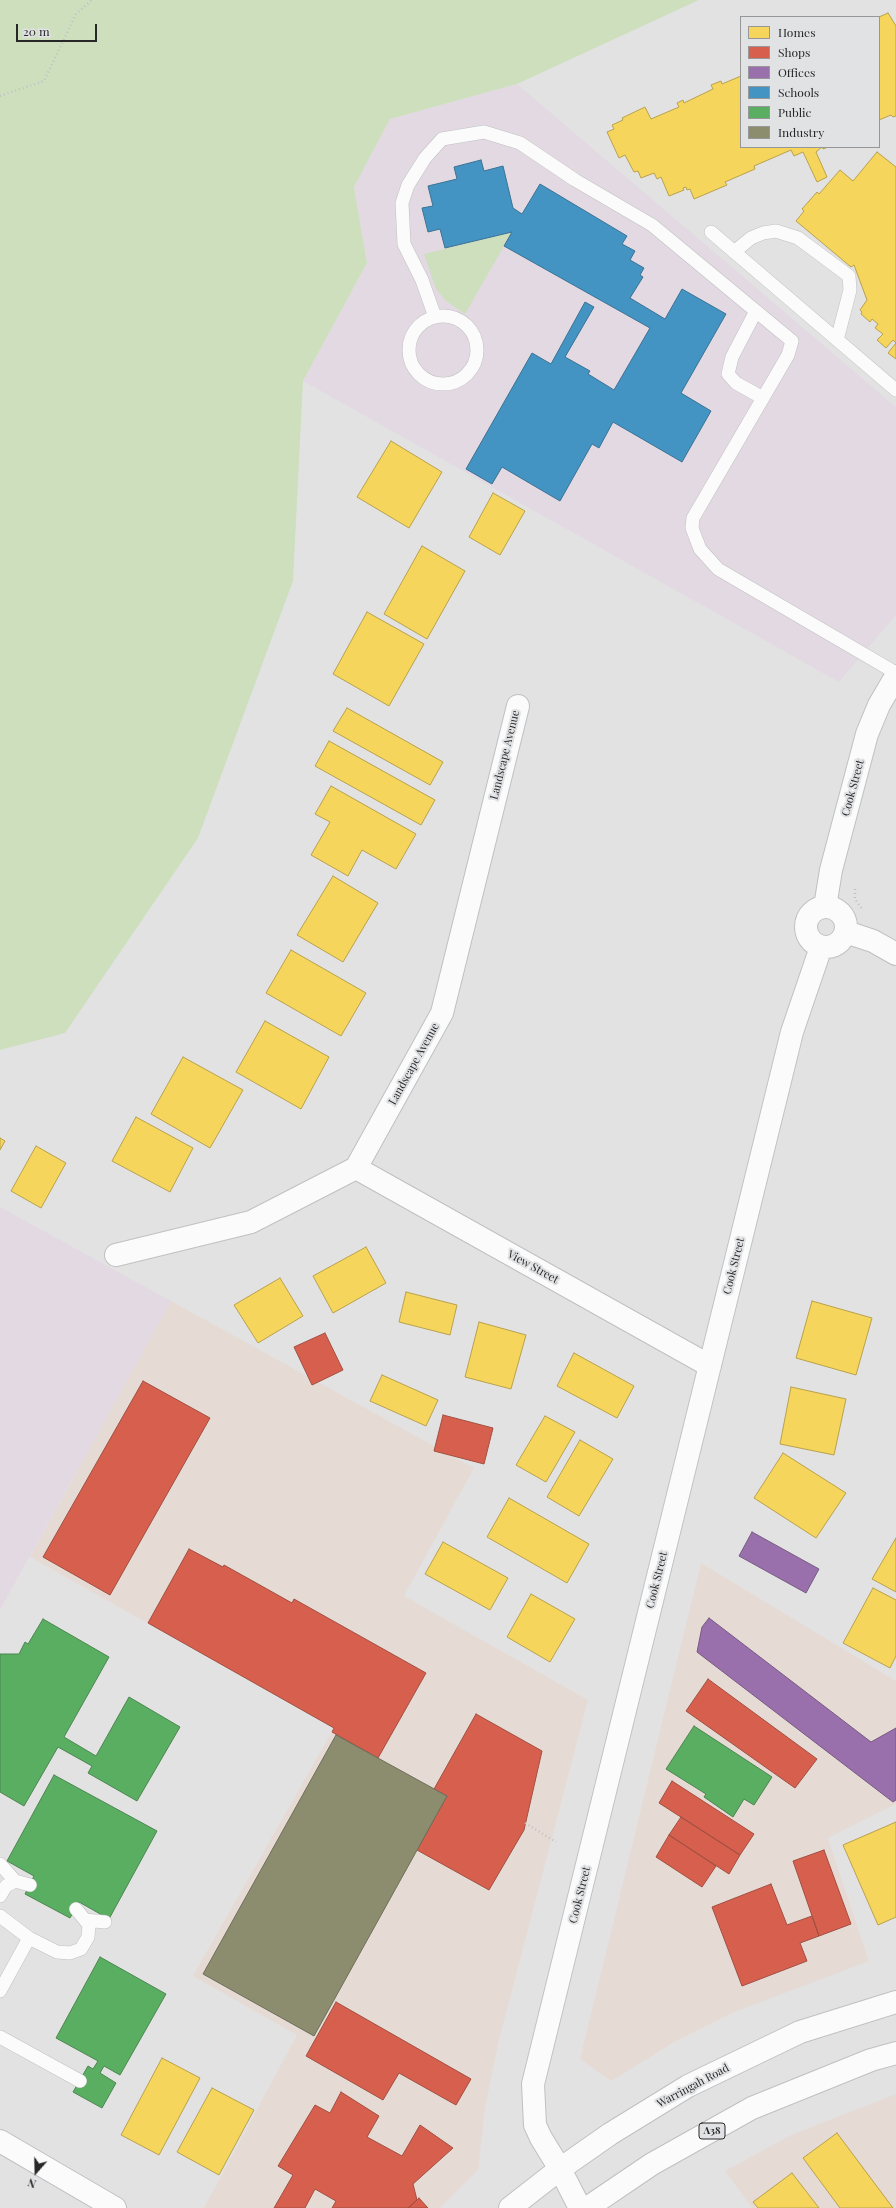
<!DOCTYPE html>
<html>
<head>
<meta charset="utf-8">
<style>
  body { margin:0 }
  #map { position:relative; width:896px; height:2208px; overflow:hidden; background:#e2e2e3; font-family:"Playfair Display",serif }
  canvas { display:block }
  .legend { position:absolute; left:740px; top:16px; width:140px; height:132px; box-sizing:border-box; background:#e1e2e4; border:1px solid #979799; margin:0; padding:5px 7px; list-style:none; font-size:12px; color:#272728 }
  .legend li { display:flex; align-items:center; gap:8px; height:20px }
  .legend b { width:20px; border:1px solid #979799 }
  .north { position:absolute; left:16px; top:2152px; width:40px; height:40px; -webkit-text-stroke:3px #e1e2e4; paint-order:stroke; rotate:200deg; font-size:11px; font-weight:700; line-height:16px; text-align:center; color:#272728 }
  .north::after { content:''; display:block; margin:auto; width:14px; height:18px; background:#272728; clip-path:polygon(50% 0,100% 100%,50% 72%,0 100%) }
  .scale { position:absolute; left:16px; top:24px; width:81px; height:18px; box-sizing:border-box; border:2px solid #272728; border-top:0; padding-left:5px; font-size:12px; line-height:14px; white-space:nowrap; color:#272728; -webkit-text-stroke:3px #e1e2e4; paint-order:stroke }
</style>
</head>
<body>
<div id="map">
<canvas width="896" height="2208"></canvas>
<ul class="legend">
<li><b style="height:11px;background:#f6d55c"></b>Homes</li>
<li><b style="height:11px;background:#d6604d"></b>Shops</li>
<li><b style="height:11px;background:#9970ab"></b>Offices</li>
<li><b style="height:11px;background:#4393c3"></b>Schools</li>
<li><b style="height:11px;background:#5aae61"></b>Public</li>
<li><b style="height:11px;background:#8c8c6e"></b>Industry</li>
</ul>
<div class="north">N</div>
<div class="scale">20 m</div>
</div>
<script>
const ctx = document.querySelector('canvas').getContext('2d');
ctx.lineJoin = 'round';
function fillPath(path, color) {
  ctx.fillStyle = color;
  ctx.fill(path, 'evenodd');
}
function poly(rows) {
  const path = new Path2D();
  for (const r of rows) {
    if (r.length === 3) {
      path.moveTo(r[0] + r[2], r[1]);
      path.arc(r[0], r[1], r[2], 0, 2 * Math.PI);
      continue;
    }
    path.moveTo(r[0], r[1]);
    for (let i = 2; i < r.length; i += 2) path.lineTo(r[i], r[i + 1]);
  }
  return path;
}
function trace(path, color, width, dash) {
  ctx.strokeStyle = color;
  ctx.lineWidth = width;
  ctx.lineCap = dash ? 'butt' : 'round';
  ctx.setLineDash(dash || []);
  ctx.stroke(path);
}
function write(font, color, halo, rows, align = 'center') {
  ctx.font = font + ' "Playfair Display",serif';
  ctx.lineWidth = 4;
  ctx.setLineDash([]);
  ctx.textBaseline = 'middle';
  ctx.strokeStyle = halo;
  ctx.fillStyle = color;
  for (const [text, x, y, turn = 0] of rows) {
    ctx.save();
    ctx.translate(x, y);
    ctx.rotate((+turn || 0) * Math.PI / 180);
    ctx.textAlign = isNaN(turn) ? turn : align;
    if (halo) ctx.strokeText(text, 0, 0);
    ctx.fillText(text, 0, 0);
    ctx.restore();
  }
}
const commercial = poly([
  [171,1301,474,1468,404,1596,588,1700,498,2044,485,2108,478,2170,440,2208,204,2208,297,2035,193,1976,334,1728,30,1557],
  [701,1563,896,1681,896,1804,828,1838,869,1961,732,2013,676,2041,611,2081,580,2059],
  [896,2094,896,2208,752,2208,725,2171,791,2135]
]);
const education = poly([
  [517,84,896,407,896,615,839,682,303,381,367,263,354,187,390,119],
  [0,1207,171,1301,0,1610]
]);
const green = poly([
  [0,0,699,0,517,84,390,119,354,187,367,263,303,381,293,581,198,838,65,1033,0,1050],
  [512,232,465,314,446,301,436,289,424,254]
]);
const homes = poly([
  [888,13,896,26,896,116,893,117,891,115,879,120,879,17,888,13],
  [741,76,741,147,828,147,823,149,822,147,816,152,827,177,817,182,803,152,794,156,791,150,754,166,755,169,725,182,727,185,694,199,690,189,687,190,686,187,683,188,684,190,669,196,661,177,657,179,654,173,641,178,638,171,634,172,625,155,619,158,607,132,614,129,612,125,623,120,622,118,645,107,651,119,679,107,677,103,683,100,684,103,713,89,711,85,721,81,722,84,741,76],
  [877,152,896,167,896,343,893,340,886,348,877,340,883,334,875,328,878,324,872,319,870,322,861,314,862,312,860,310,867,300,854,265,851,267,796,221,804,211,802,209,817,192,819,194,840,170,853,181,877,152],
  [896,343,896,359,888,353,896,343],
  [391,441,442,472,409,528,357,497,391,441],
  [493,493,525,511,500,555,469,537,493,493],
  [422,546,465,571,427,639,384,614,422,546],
  [367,612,424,644,389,706,333,674,367,612],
  [347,708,443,762,430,785,333,731,347,708],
  [329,741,435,800,421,825,315,766,329,741],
  [331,786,416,834,396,869,362,850,348,876,311,855,330,822,315,814,331,786],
  [333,876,378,903,343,962,297,935,333,876],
  [291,950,366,993,341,1036,266,993,291,950],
  [265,1021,329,1057,301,1109,236,1072,265,1021],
  [183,1057,243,1090,210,1148,151,1114,183,1057],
  [136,1117,193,1148,170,1192,112,1161,136,1117],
  [0,1138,5,1141,0,1150,0,1138],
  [36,1146,66,1163,41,1208,11,1191,36,1146],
  [366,1247,386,1283,333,1313,313,1276,366,1247],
  [280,1278,303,1316,258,1343,234,1305,280,1278],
  [406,1292,457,1305,450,1335,399,1322,406,1292],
  [812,1301,872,1318,856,1375,796,1358,812,1301],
  [479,1322,526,1335,511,1389,465,1377,479,1322],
  [574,1353,634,1386,617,1418,557,1386,574,1353],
  [382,1375,438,1400,426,1426,370,1401,382,1375],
  [791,1387,846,1399,834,1455,780,1444,791,1387],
  [545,1416,575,1432,546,1482,516,1465,545,1416],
  [580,1440,613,1459,579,1516,547,1497,580,1440],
  [783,1453,846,1493,816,1538,754,1498,783,1453],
  [509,1498,589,1544,567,1583,487,1537,509,1498],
  [896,1538,896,1592,872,1579,896,1538],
  [443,1542,508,1578,490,1610,425,1574,443,1542],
  [873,1588,896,1600,896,1656,890,1668,843,1643,873,1588],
  [531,1594,575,1619,550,1662,507,1637,531,1594],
  [896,1822,896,1917,878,1925,843,1845,896,1822],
  [162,2058,200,2078,159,2155,121,2135,162,2058],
  [212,2088,254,2110,219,2175,177,2152,212,2088],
  [837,2133,893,2208,840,2208,803,2158,837,2133],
  [792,2173,819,2208,758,2208,753,2202,792,2173]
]);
const shops = poly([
  [325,1333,343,1370,312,1385,294,1347,325,1333],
  [143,1381,210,1418,110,1595,43,1557,143,1381],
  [443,1415,493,1428,484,1464,434,1451,443,1415],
  [189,1549,223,1567,224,1565,292,1603,294,1599,426,1673,378,1758,332,1732,334,1728,148,1623,189,1549],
  [708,1679,817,1759,795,1788,686,1711,708,1679],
  [476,1714,542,1751,524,1830,489,1890,417,1850,447,1796,434,1789,476,1714],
  [672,1781,754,1834,740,1855,659,1803,672,1781],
  [681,1817,740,1855,729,1874,669,1835,681,1817],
  [669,1835,716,1866,702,1887,656,1857,669,1835],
  [824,1850,851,1924,819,1936,793,1861,824,1850],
  [771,1884,787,1925,812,1916,819,1936,800,1943,807,1961,742,1986,712,1907,771,1884],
  [336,2002,471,2079,456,2105,399,2073,383,2100,306,2056,336,2002],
  [341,2092,379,2116,367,2137,402,2156,420,2125,453,2148,413,2184,417,2200,408,2208,332,2208,336,2201,315,2189,305,2208,274,2208,293,2175,278,2166,315,2105,330,2113,341,2092],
  [419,2198,428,2208,408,2208,417,2200,419,2198]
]);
const offices = poly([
  [752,1532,819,1569,806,1593,739,1556,752,1532],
  [709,1618,871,1742,896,1728,896,1800,893,1802,697,1652,702,1627,709,1618]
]);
const schools = poly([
  [481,160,484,171,503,166,513,208,522,214,540,184,627,236,622,244,635,251,630,260,644,268,640,275,643,277,630,298,665,319,682,289,726,314,681,393,711,411,682,462,613,422,599,448,592,444,560,501,502,467,492,484,466,469,532,353,551,364,585,302,594,307,565,357,590,371,588,374,614,390,650,328,504,246,512,232,445,248,440,229,428,232,422,208,433,206,428,186,457,179,454,167,481,160]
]);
const public = poly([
  [43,1619,109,1657,64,1737,96,1756,129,1697,180,1727,137,1801,88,1773,92,1766,58,1747,24,1806,0,1792,0,1654,19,1654,25,1642,28,1644,43,1619],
  [694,1726,772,1777,754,1805,744,1799,733,1817,704,1797,706,1794,666,1769,694,1726],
  [54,1775,157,1831,109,1919,79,1902,70,1918,25,1894,34,1876,7,1861,54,1775],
  [100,1957,166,1994,120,2075,104,2066,100,2073,116,2083,102,2108,73,2092,88,2066,93,2069,98,2061,56,2038,100,1957]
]);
const industry = poly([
  [336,1735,447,1796,314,2036,203,1974,336,1735]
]);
const path = poly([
  [0,96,44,81,76,14,92,0],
  [855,889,855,899,862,909],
  [525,1823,556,1842]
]);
const service = poly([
  [711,232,896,390],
  [734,252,751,238,763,233,776,231,798,238,849,276,850,290,837,340],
  [756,311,732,357,728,374,736,383,763,398],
  [443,350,34],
  [435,317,422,280,404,244,402,203,408,185,425,158,442,139,484,132,520,143,575,180,652,225,792,341,788,355,693,518,692,528,700,549,718,569,896,673],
  [0,1864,15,1881],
  [0,1896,6,1886,15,1881,30,1885],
  [0,1916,29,1938],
  [85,1920,105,1922],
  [0,1991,29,1938,57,1952,70,1953,81,1949,88,1937,89,1925,76,1909],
  [0,2037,80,2081]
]);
const minor = poly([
  [826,927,20],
  [825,907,831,870,867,734,879,705,896,676],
  [846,932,873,941,896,954],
  [356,1168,710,1366],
  [116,1255,251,1222,356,1168,442,1013,518,706],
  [0,2141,115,2208],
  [560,2169,541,2138,535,2125,533,2084,792,1032,821,947]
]);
const trunk = poly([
  [560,2169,580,2208],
  [510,2208,560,2169,610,2134,688,2086,800,2032,896,2002],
  [587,2208,652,2164,752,2108,871,2060,896,2053]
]);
const shields = [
  [712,2131,26]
];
const shieldNames = [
  ["A38",712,2131]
];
const streetNames = [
  ["Landscape Avenue",505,755,-76],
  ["Cook Street",853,788,-75],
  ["Landscape Avenue",414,1064,-61],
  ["Cook Street",734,1266,-76],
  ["View Street",533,1267,29],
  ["Cook Street",657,1580,-76],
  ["Cook Street",580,1895,-76],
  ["Warringah Road",693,2086,-28]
];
fillPath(commercial, '#e6dad4');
fillPath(education, '#e3d9e2');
fillPath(green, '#cedfbe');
fillPath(homes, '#f6d55c');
trace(homes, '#b8a14c', 1);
fillPath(shops, '#d6604d');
trace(shops, '#a24f42', 1);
fillPath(offices, '#9970ab');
trace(offices, '#775a84', 1);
fillPath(schools, '#4393c3');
trace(schools, '#3b7394', 1);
fillPath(public, '#5aae61');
trace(public, '#4b8650', 1);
fillPath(industry, '#8c8c6e');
trace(industry, '#6e6e59', 1);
trace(service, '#c0c0c1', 14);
trace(minor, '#c0c0c1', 24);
trace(trunk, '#c0c0c1', 24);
trace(path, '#c1c1c2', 2.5, [1, 3]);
trace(service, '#fbfbfb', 13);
trace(minor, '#fbfbfb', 22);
trace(trunk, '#fbfbfb', 22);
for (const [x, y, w] of shields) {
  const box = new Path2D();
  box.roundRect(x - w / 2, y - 8, w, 16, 3);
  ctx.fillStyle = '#e1e2e4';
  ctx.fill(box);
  trace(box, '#272728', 1);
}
write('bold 10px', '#272728', null, shieldNames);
write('11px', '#272728', '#e1e2e4', streetNames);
</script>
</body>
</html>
